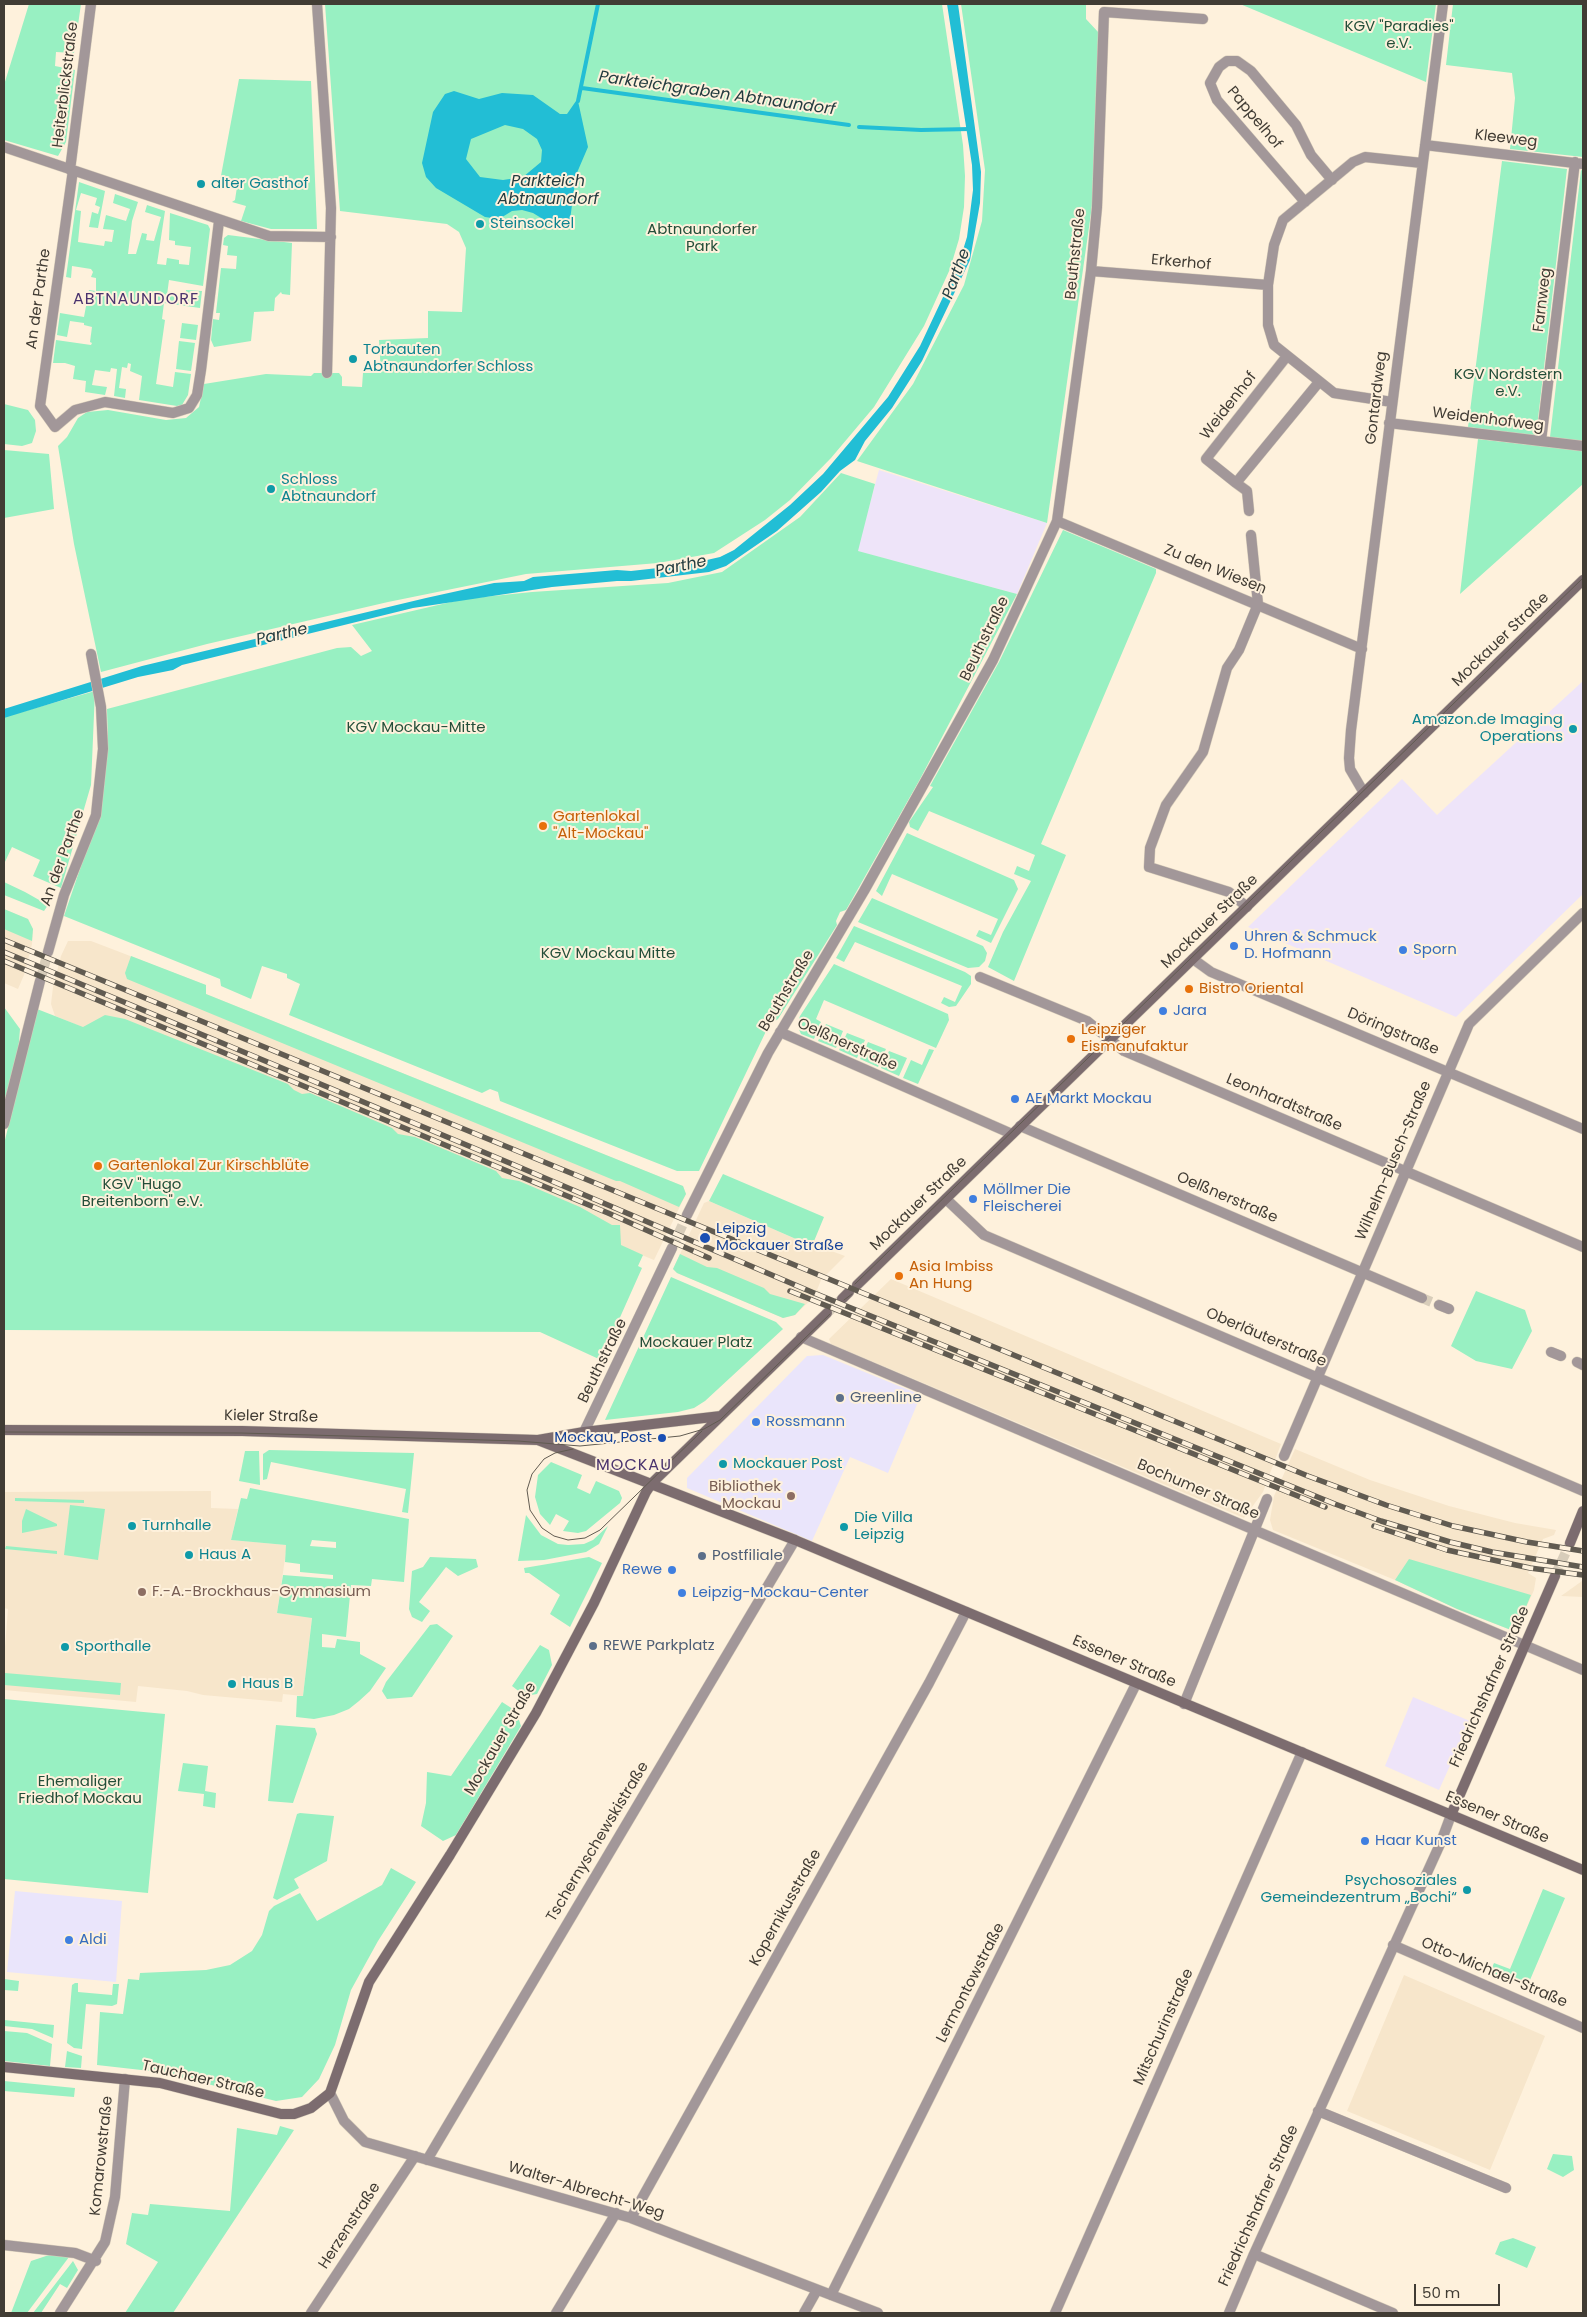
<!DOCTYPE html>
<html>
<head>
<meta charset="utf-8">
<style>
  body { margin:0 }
  #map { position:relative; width:1587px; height:2317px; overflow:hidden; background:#fef1dc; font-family:Poppins,sans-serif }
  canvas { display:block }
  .frame { position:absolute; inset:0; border:5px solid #413c34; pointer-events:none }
  .scale { position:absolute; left:1414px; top:2284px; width:86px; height:22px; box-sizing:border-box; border:2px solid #413c34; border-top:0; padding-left:6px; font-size:15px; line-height:18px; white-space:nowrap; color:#413c34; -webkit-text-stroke:4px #fef1dc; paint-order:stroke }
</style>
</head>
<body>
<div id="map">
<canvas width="1587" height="2317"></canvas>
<div class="frame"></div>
<div class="scale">50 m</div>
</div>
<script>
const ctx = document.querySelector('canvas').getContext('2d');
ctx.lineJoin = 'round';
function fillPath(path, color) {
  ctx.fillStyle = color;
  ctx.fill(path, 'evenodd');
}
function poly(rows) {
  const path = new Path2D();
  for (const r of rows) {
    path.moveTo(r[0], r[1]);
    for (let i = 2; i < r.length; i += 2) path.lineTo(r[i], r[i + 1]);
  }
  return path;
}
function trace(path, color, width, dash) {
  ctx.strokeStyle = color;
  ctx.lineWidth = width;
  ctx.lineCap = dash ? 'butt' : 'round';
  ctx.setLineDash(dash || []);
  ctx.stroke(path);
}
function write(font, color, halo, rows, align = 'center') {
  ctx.font = font + ' Poppins,sans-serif';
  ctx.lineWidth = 4;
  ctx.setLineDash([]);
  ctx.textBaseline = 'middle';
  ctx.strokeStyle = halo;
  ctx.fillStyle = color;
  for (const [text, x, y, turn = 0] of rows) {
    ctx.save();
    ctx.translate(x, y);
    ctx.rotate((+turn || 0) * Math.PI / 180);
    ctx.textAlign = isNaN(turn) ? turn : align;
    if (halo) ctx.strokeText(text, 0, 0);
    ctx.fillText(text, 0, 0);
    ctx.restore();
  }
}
const commercial = poly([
  [823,1355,921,1395,888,1473,850,1457,812,1541,687,1488,687,1478,807,1356],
  [15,1891,122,1901,116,1982,7,1972]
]);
const industrial = poly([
  [879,470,1047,523,1017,594,857,551],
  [1583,681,1583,894,1456,1017,1248,927,1402,779,1437,815],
  [1413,1697,1470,1721,1439,1790,1385,1766]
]);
const built = poly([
  [4,909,28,919,33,929,32,944,24,975,18,989,4,983],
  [68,941,91,941,206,985,206,994,683,1186,686,1194,654,1260,55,1016,51,1004,53,987,61,956],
  [709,1201,812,1246,826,1249,845,1256,821,1280,817,1290,820,1291,795,1315,783,1318,677,1273,673,1269,704,1203],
  [891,1279,1281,1444,1263,1492,1244,1518,831,1344,829,1339],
  [1295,1449,1370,1480,1449,1506,1515,1523,1556,1530,1554,1535,1543,1539,1528,1573,1536,1578,1534,1590,1517,1628,1511,1630,1457,1609,1395,1580,1273,1530,1270,1520,1274,1496],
  [211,1491,211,1508,238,1509,231,1540,287,1545,277,1613,312,1617,303,1696,283,1694,282,1702,203,1695,187,1691,138,1686,136,1702,4,1690,4,1659,8,1609,4,1608,4,1492],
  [1583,1577,1583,1597,1561,1596,1582,1581],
  [1404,1975,1545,2036,1490,2170,1347,2111]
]);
const green = poly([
  [29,4,81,4,74,53,56,52,55,66,75,70,66,142,58,156,4,140,4,85],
  [325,4,942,4,963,145,965,176,964,207,959,239,950,269,924,326,874,407,831,458,790,500,765,520,714,553,658,563,526,574,388,602,207,644,101,672,74,544,58,446,67,437,78,418,87,412,108,410,166,420,186,418,199,407,204,384,266,374,311,376,314,373,339,373,342,377,342,386,362,387,363,373,381,373,379,340,428,338,428,311,462,312,466,248,459,232,447,224,340,211],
  [961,4,1086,4,1086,19,1099,33,1092,206,1047,523,857,461,913,384,964,285,982,221,985,170],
  [1240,4,1436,4,1426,82],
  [1453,4,1583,4,1583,157,1510,149,1515,98,1512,73,1446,65],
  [239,79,311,81,317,229,271,229,241,221,246,206,232,202,235,200,237,187,220,181],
  [1502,161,1567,169,1536,436,1468,427],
  [1581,170,1583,171,1583,441,1550,437],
  [79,182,105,191,98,228,89,227,92,212,98,214,100,207,95,205,97,198,81,193,76,210,81,211,78,242,104,246,105,241,112,242,114,230,103,229,106,215,126,221,130,209,113,203,115,194,138,202,132,221,128,254,136,254,142,233,147,234,146,240,154,241,161,217,145,212,147,205,165,211,157,264,166,265,167,258,179,260,179,264,189,265,191,247,175,245,175,241,169,240,170,213,208,225,210,229,203,286,169,280,167,295,179,296,178,301,185,301,186,290,202,291,200,308,164,303,162,319,165,320,156,384,173,387,175,372,191,374,188,395,182,405,177,406,139,400,142,376,130,371,131,364,128,363,127,368,122,367,119,388,126,389,125,398,114,396,117,369,111,368,110,372,95,370,92,385,107,387,105,395,85,392,86,381,73,379,75,366,65,363,53,363,56,340,91,345,92,343,90,342,92,327,84,325,84,323,70,321,67,337,57,335,60,313,84,317,89,290,96,291,96,278,91,277,93,272,91,269,72,266,71,278,66,277],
  [228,235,292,243,290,295,282,294,281,292,275,298,274,311,254,312,251,341,214,347,211,340,213,319,219,320,220,313,216,313,221,268,236,269,237,256,227,255,228,246,223,245,224,238],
  [182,323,198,325,196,340,180,338],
  [179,341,195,343,191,371,176,369],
  [4,404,28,410,35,420,36,431,32,443,22,446,4,444],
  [1478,439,1583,451,1583,484,1460,594],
  [4,450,49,454,54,509,4,518],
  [841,473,875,484,858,551,1017,594,919,781,846,910,840,912,836,921,837,925,778,1019,769,1025,699,1171,677,1171,500,1101,498,1092,490,1089,482,1093,289,1015,300,984,287,978,287,974,262,966,251,999,221,986,220,979,64,916,102,804,108,745,107,709,337,648,351,647,361,656,372,651,352,625,464,599,532,592,668,583,722,572,800,517],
  [1063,530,1156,569,1156,573,1041,844,1066,855,1014,981,988,967,1003,932,1031,881,1014,874,1017,866,1029,871,1035,855,929,811,918,831,910,827,909,822,933,787,930,786,999,662],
  [95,691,91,785,61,888,33,876,40,860,12,847,4,864,4,717],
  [907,833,1014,880,1018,889,991,943,976,936,979,930,991,935,998,919,892,874,882,896,876,891],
  [4,882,25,892,48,905,44,911,4,895],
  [872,898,983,946,987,953,985,961,979,967,968,968,858,922],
  [4,909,28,919,33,929,32,941,4,929],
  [854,926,965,972,971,976,971,984,956,1006,949,1007,941,1003,944,997,955,1002,962,986,855,942,844,962,836,958],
  [131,956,206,985,206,994,683,1186,686,1194,679,1207,620,1181,616,1181,127,979,125,973],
  [834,964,948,1014,949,1020,936,1048,824,1000,816,1019,821,1022,814,1039,801,1034,797,1025,800,1016],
  [4,1007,20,1029,18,1054,4,1103],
  [37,1009,83,1027,105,1015,125,1019,288,1084,294,1090,302,1094,310,1093,392,1128,398,1134,415,1137,496,1171,502,1178,519,1181,580,1207,612,1225,620,1225,621,1245,643,1255,638,1266,642,1268,601,1360,540,1332,4,1330,4,1144],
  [826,1024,843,1031,836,1048,818,1041],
  [847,1033,865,1040,857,1058,839,1050],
  [868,1042,886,1049,878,1067,860,1059],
  [929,1049,934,1050,918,1084,903,1078,911,1060,922,1065],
  [889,1051,907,1058,899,1076,881,1068],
  [723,1174,824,1217,812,1246,709,1201],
  [680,1254,707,1267,717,1268,764,1288,770,1294,805,1304,795,1315,783,1318,677,1273,673,1269],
  [671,1277,776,1322,783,1329,705,1401,694,1408,678,1412,605,1420],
  [1476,1291,1525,1310,1532,1331,1512,1369,1476,1361,1451,1346],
  [269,1450,414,1453,408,1513,402,1512,406,1489,271,1462,267,1479,263,1480,263,1454],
  [245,1451,259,1451,260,1485,239,1481],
  [551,1462,582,1475,577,1488,590,1494,596,1481,619,1491,622,1498,620,1503,586,1531,578,1533,563,1531,569,1521,556,1514,550,1525,540,1514,535,1497,538,1475],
  [250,1488,409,1519,404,1582,372,1579,371,1586,351,1585,346,1637,322,1634,322,1647,335,1648,337,1639,360,1642,360,1654,386,1668,370,1691,359,1701,349,1709,334,1715,314,1719,296,1717,297,1696,303,1696,312,1618,277,1613,283,1575,333,1579,333,1575,300,1572,300,1564,285,1562,286,1545,231,1540,241,1498,247,1499],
  [312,1540,336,1542,336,1548,310,1546],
  [15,1498,84,1500,84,1503,15,1501],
  [70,1505,105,1509,98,1560,64,1555],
  [26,1509,57,1524,57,1526,22,1533,22,1521],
  [526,1515,541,1535,558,1544,568,1545,584,1544,593,1540,608,1526,599,1544,586,1552,544,1560,518,1561],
  [6,1546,57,1551,57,1554,5,1549],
  [430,1557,476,1559,478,1567,458,1576,446,1567,419,1602,430,1611,422,1622,412,1617,409,1609,412,1571,423,1567],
  [589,1557,602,1563,570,1627,550,1614,560,1595,529,1573,525,1573,524,1568],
  [1409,1559,1531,1595,1517,1628,1511,1630,1457,1609,1395,1580],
  [437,1624,453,1636,412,1697,387,1699,382,1691,386,1682,430,1625],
  [540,1645,549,1650,552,1665,537,1694,525,1696,512,1686],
  [5,1673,121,1683,120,1695,4,1685],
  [4,1699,165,1714,148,1893,4,1879],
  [502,1702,516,1711,521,1726,456,1835,443,1841,421,1826,426,1803,427,1772,451,1776],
  [276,1725,315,1728,317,1734,293,1803,268,1801],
  [183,1763,208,1766,205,1791,216,1793,215,1808,203,1806,204,1794,178,1791],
  [300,1813,334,1816,327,1861,294,1879,299,1888,277,1900,273,1898,297,1814],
  [391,1868,416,1882,378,1941,351,1990,335,2045,319,2079,302,2097,276,2101,159,2072,97,2065,100,2012,123,2014,128,1979,139,1980,140,1973,206,1970,230,1965,252,1951,262,1935,269,1911,274,1906,300,1893,317,1921,382,1885],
  [1543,1889,1565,1898,1527,1987,1490,1972,1494,1963,1510,1969],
  [4,1979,19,1981,18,1991,4,1990],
  [75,1983,78,1983,78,1992,112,1995,113,1984,119,1984,117,2004,112,2006,86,2004,82,2049,74,2048,67,2043,72,1985],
  [4,2020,54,2025,53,2038,32,2029,4,2026],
  [4,2031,27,2033,52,2044,50,2066,4,2061],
  [67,2051,82,2056,81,2068,65,2067],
  [4,2081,75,2088,74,2097,4,2091],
  [280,2126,294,2130,173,2313,125,2313,158,2262,126,2244,132,2213,148,2215,150,2204,230,2211,237,2128,277,2135],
  [1553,2154,1572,2156,1574,2170,1563,2177,1547,2169],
  [1513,2238,1536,2247,1527,2268,1495,2254,1500,2242],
  [52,2254,69,2257,27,2313,11,2313,31,2261],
  [73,2261,78,2270,67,2288,60,2284,41,2313,33,2313]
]);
const water = poly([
  [947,4,958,4,981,172,980,203,970,260,922,361,892,408,865,441,855,460,840,471,821,492,777,531,726,566,709,572,631,581,617,581,552,587,413,608,182,665,173,670,138,677,4,718,4,709,142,666,426,598,494,583,524,581,533,577,617,570,631,571,685,565,720,557,734,550,790,505,823,474,888,397,920,346,959,263,967,237,973,190,972,165],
  [454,91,479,99,502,93,533,95,560,114,567,114,576,101,578,101,588,147,576,175,570,220,561,226,551,224,533,213,522,210,512,211,499,219,485,217,436,188,426,177,422,163,433,112,445,94],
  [505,125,523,129,537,139,542,150,541,162,523,177,503,180,480,177,466,159,471,139]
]);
const stream = poly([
  [582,88,849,125],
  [578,101,598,4],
  [859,127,921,130,970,129]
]);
const streetTunnel = poly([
  [40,981,48,952],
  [672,1248,687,1215],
  [1422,1298,1439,1305]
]);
const secondaryTunnel = poly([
  [827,1313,842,1299],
  [1555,1576,1570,1543]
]);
const street = poly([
  [317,4,331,208,327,373],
  [1425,145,1583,164],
  [4,147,269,236,331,237],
  [70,170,91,4],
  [73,170,40,406,55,427,75,410,105,402,173,413,189,408,197,395,201,370,219,221],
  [1305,202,1217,100,1210,83,1219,67,1227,61,1237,61,1251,71,1296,125,1311,155,1332,180],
  [1091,271,1268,285],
  [1287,356,1206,459,1236,483,1319,382],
  [1392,402,1334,393,1274,345,1268,325,1268,285,1274,245,1283,220,1353,162,1365,157,1422,163],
  [1389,423,1583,446],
  [1541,441,1575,162],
  [1236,483,1247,491,1249,511],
  [1057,521,1362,649],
  [1364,793,1350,769,1349,758,1351,730,1443,4],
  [1247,907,1229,892,1149,867,1150,848,1166,805,1203,752,1227,668,1239,650,1258,604,1251,535],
  [48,952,64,895,96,815,97,805,103,749,101,707,91,654],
  [1193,959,1211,972,1583,1129],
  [980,977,1087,1021,1124,1051,1583,1247],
  [780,1032,1012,1134],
  [4,1124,40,981],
  [1020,1126,1422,1298],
  [946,1199,984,1235,1583,1491],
  [687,1215,768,1053,864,891,993,660,1057,521,1091,271,1097,207,1104,12,1203,19],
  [1439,1305,1449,1309],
  [801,1337,1583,1670],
  [1551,1352,1561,1356],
  [1577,1362,1583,1365],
  [584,1432,672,1248],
  [1284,1456,1469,1024,1583,913],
  [1184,1704,1267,1499],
  [1393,1945,1583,2028],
  [330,2093,344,2121,365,2142,631,2218,878,2313],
  [1318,2111,1506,2188],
  [427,2160,795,1540],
  [631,2218,929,1683,966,1612],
  [4,2245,75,2253,96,2261],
  [1254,2254,1393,2313],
  [831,2295,1136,1684],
  [60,2313,105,2242,115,2197,125,2079],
  [311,2313,415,2156],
  [556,2313,616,2213],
  [804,2313,817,2290],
  [1055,2313,1302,1752],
  [1229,2313,1254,2254,1441,1842,1451,1815]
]);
const secondary = poly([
  [857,1285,1583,580],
  [842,1299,849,1292],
  [4,1430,242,1431,538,1440,584,1432,721,1416],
  [538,1440,795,1540,1583,1870],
  [1570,1543,1583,1511],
  [1451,1815,1555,1576],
  [4,2067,160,2083,281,2114,294,2114,311,2108,330,2093,369,1982,450,1855,536,1713,594,1603,646,1492,652,1483,827,1313]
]);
const tram = poly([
  [855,1284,1583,578],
  [844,1300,852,1294],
  [4,1432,241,1433,518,1441,580,1446,680,1436,704,1429,720,1420,830,1314],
  [573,1449,555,1453,544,1459,532,1474,527,1490,530,1510,542,1528,554,1536,568,1540,585,1538,600,1530,702,1431]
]);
const rail = poly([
  [4,940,1308,1476,1386,1505,1453,1526,1527,1542,1583,1551],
  [4,952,512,1164,814,1293,1335,1504,1381,1521,1450,1542,1492,1552,1583,1567],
  [4,961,608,1213,709,1258],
  [790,1291,1325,1507],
  [1374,1526,1447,1550,1530,1568,1583,1575]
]);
const markers = [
  [201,184,5,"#0f9aa8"],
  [480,224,5,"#0f9aa8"],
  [353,359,5,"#0f9aa8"],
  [271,489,5,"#0f9aa8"],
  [1573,729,5,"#0f9aa8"],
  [543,826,5,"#e8710a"],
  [1234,946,5,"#3f7fe0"],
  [1403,950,5,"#3f7fe0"],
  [1189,989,5,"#e8710a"],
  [1163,1011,5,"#3f7fe0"],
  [1071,1039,5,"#e8710a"],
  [1015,1099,5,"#3f7fe0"],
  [98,1166,5,"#e8710a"],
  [973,1199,5,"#3f7fe0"],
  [705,1238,6,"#1a4fb4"],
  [899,1276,5,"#e8710a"],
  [840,1398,5,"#5c6f8a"],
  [756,1422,5,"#3f7fe0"],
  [662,1438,5,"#1a4fb4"],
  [723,1464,5,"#0f9aa8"],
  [791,1496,5,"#8d6e63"],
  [132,1526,5,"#0f9aa8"],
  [844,1527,5,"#0f9aa8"],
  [189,1555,5,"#0f9aa8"],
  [702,1556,5,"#5c6f8a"],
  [672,1570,5,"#3f7fe0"],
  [142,1592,5,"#8d6e63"],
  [682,1593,5,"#3f7fe0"],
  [593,1646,5,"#5c6f8a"],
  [65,1647,5,"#0f9aa8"],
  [232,1684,5,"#0f9aa8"],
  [1365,1841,5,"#3f7fe0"],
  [1467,1890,5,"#0f9aa8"],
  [69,1940,5,"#3f7fe0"]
];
const parkNames = [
  ["KGV \"Paradies\"",1399,27],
  ["e.V.",1399,44],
  ["Abtnaundorfer",702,230],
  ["Park",702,247],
  ["KGV Nordstern",1508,375],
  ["e.V.",1508,392],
  ["KGV Mockau-Mitte",416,728],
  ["KGV Mockau Mitte",608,954],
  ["KGV \"Hugo",142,1185],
  ["Breitenborn\" e.V.",142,1202],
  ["Mockauer Platz",696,1343],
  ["Ehemaliger",80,1782],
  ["Friedhof Mockau",80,1799]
];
const streetNames = [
  ["Heiterblickstraße",66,85,-83],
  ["Pappelhof",1254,118,50],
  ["Kleeweg",1506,139,7],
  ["Beuthstraße",1076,254,-84],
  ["Erkerhof",1181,263,5],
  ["An der Parthe",39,299,-82],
  ["Farnweg",1543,300,-83],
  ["Gontardweg",1377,398,-83],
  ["Weidenhof",1229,406,-52],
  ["Weidenhofweg",1488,420,7],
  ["Zu den Wiesen",1215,570,22],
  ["Beuthstraße",985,639,-64],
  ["Mockauer Straße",1501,640,-44],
  ["An der Parthe",63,858,-70],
  ["Mockauer Straße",1210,922,-44],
  ["Beuthstraße",787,991,-59],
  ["Döringstraße",1393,1032,23],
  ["Oelßnerstraße",847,1045,24],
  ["Leonhardtstraße",1284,1103,23],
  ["Wilhelm-Busch-Straße",1394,1161,-67],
  ["Oelßnerstraße",1227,1198,23],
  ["Mockauer Straße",919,1204,-44],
  ["Oberläuterstraße",1266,1338,23],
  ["Beuthstraße",603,1361,-64],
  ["Kieler Straße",271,1417,1],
  ["Bochumer Straße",1198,1490,23],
  ["Essener Straße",1124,1662,23],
  ["Friedrichshafner Straße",1490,1687,-66],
  ["Mockauer Straße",501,1739,-60],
  ["Essener Straße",1497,1818,23],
  ["Tschernyschewskistraße",598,1842,-59],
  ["Kopernikusstraße",786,1908,-61],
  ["Otto-Michael-Straße",1494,1973,23],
  ["Lermontowstraße",971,1983,-63],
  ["Mitschurinstraße",1164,2027,-66],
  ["Tauchaer Straße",203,2080,13],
  ["Komarowstraße",102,2156,-84],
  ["Walter-Albrecht-Weg",586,2191,17],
  ["Friedrichshafner Straße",1259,2206,-66],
  ["Herzenstraße",350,2226,-57]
];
const cultureNames = [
  ["alter Gasthof",211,184],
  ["Steinsockel",490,224],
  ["Torbauten",363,350],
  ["Abtnaundorfer Schloss",363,367],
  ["Schloss",281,480],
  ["Abtnaundorf",281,497],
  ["Amazon.de Imaging",1563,720,"right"],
  ["Operations",1563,737,"right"],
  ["Mockauer Post",733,1464],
  ["Die Villa",854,1518],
  ["Leipzig",854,1535],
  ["Turnhalle",142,1526],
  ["Haus A",199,1555],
  ["Sporthalle",75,1647],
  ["Haus B",242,1684],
  ["Psychosoziales",1457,1881,"right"],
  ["Gemeindezentrum „Bochi“",1457,1898,"right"]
];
const foodNames = [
  ["Gartenlokal",553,817],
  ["\"Alt-Mockau\"",553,834],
  ["Bistro Oriental",1199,989],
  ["Leipziger",1081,1030],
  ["Eismanufaktur",1081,1047],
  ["Gartenlokal Zur Kirschblüte",108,1166],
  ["Asia Imbiss",909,1267],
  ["An Hung",909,1284]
];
const shopNames = [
  ["Uhren & Schmuck",1244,937],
  ["D. Hofmann",1244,954],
  ["Sporn",1413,950],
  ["Jara",1173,1011],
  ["AE Markt Mockau",1025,1099],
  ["Möllmer Die",983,1190],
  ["Fleischerei",983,1207],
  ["Rossmann",766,1422],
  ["Rewe",662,1570,"right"],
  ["Leipzig-Mockau-Center",692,1593],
  ["Haar Kunst",1375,1841],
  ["Aldi",79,1940]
];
const transitNames = [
  ["Leipzig",716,1229],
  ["Mockauer Straße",716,1246],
  ["Mockau, Post",652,1438,"right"]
];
const serviceNames = [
  ["Greenline",850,1398],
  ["Postfiliale",712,1556],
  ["REWE Parkplatz",603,1646]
];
const educationNames = [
  ["Bibliothek",781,1487],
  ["Mockau",781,1504],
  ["F.-A.-Brockhaus-Gymnasium",152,1592,"left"]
];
const waterNames = [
  ["Parkteichgraben Abtnaundorf",717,94,8],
  ["Parkteich",548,182],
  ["Abtnaundorf",548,200],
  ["Parthe",957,274,-70],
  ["Parthe",681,567,-12],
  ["Parthe",282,635,-13]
];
const neighbourhoodNames = [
  ["ABTNAUNDORF",136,300],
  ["MOCKAU",634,1466]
];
fillPath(commercial, '#eae5fb');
fillPath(industrial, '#eee4f9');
fillPath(built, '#f7e6cb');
fillPath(green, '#98f0c2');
fillPath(water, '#22bed5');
trace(stream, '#22bed5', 4);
trace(streetTunnel, '#d8cdba', 10, [10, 5]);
trace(secondaryTunnel, '#d8cdba', 10, [10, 5]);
trace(street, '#d8cdba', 11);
trace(secondary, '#d8cdba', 11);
trace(street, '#a29799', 10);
trace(secondary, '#7c6c6f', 10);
trace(tram, '#615b51', 1);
trace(rail, '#615b51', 5.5);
trace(rail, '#fef1dc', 4, [11]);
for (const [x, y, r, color] of markers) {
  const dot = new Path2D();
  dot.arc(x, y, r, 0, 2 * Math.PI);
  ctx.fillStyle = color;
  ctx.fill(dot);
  trace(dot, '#fef1dc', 2);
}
write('15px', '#234e39', '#fef1dc', parkNames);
write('15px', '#413c34', '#fef1dc', streetNames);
write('15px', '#0d838f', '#fef1dc', cultureNames, 'left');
write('15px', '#c56008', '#fef1dc', foodNames, 'left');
write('15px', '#366cbe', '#fef1dc', shopNames, 'left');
write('15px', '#164399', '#fef1dc', transitNames, 'left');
write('15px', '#4e5e75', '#fef1dc', serviceNames, 'left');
write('15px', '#785e54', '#fef1dc', educationNames, 'right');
write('italic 16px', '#243c40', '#fef1dc', waterNames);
ctx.letterSpacing = '1px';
write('16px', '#4a336e', '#fef1dc', neighbourhoodNames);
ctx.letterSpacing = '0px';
</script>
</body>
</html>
